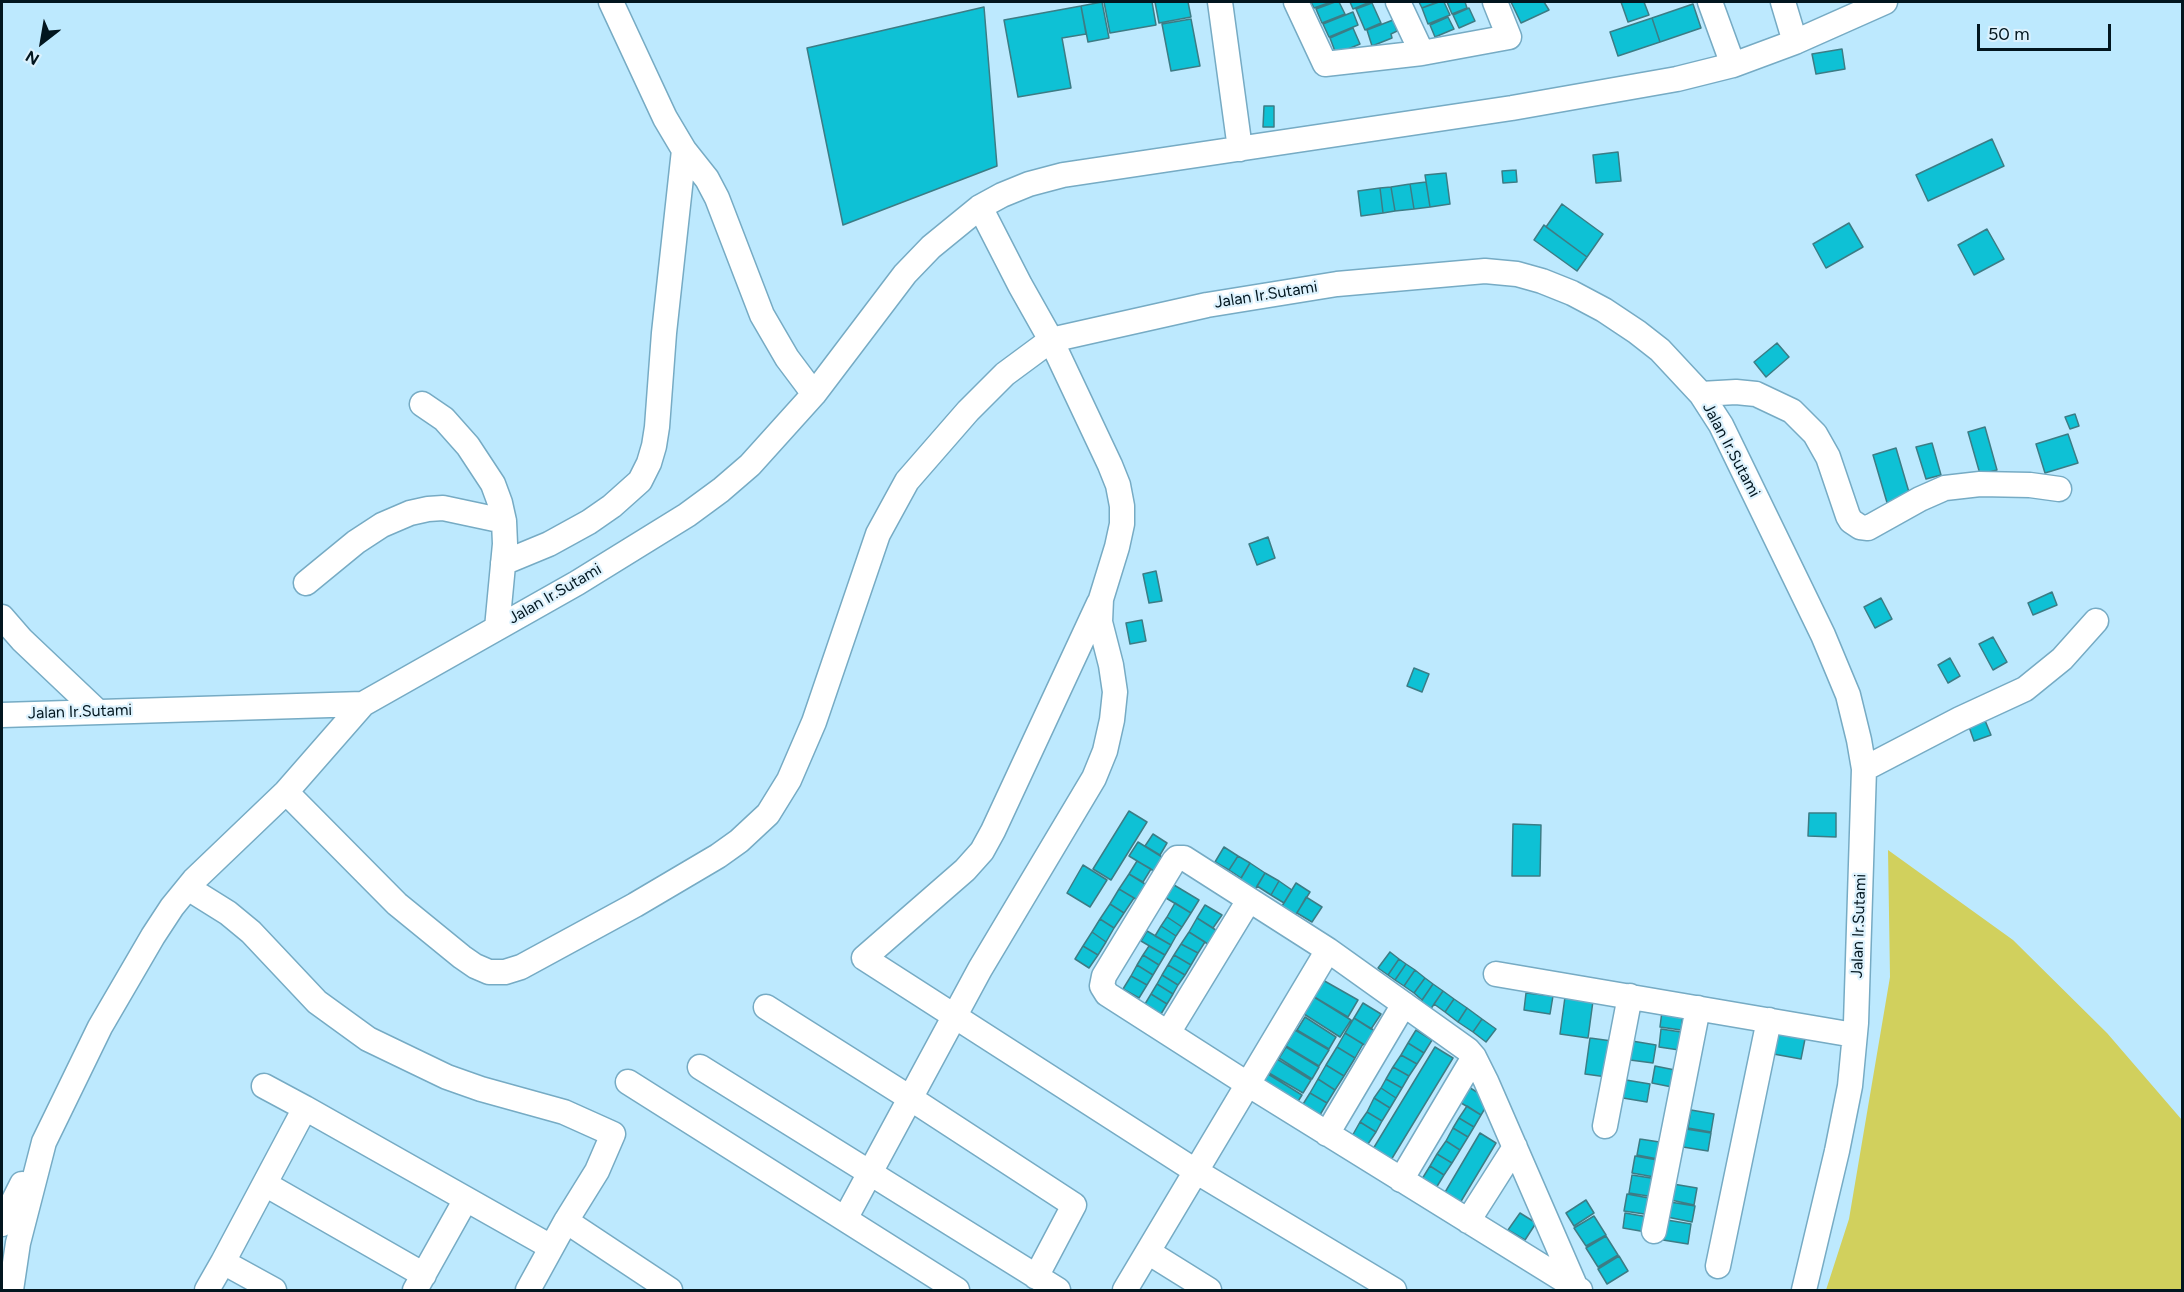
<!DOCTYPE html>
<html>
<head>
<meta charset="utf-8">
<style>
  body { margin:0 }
  #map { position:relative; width:2184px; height:1292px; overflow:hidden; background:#bde9fe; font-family:Figtree,sans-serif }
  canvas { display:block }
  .frame { position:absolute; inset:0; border:3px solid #02161f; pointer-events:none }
  .north { position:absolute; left:12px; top:12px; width:60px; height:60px; -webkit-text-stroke:4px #ddf2fd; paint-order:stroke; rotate:211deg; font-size:16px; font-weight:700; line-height:24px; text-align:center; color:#02161f }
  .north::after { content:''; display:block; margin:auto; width:21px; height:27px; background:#02161f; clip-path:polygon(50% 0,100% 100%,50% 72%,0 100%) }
  .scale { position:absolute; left:1977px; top:24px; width:134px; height:27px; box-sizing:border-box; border:3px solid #02161f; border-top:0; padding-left:8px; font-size:18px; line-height:21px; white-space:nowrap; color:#02161f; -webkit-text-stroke:4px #ddf2fd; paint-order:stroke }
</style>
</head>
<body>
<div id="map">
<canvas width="2184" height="1292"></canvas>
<div class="frame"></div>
<div class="north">N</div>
<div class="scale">50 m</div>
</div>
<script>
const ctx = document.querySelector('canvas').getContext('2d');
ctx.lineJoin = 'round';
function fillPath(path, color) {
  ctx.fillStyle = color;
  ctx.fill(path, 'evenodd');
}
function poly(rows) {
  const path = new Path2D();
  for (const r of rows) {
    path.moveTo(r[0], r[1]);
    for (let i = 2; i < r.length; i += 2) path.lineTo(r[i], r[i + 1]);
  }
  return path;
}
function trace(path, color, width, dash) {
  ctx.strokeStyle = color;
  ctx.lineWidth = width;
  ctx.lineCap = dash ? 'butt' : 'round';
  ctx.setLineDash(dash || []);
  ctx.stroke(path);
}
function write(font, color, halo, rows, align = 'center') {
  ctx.font = font + ' Figtree,sans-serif';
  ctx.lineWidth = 4.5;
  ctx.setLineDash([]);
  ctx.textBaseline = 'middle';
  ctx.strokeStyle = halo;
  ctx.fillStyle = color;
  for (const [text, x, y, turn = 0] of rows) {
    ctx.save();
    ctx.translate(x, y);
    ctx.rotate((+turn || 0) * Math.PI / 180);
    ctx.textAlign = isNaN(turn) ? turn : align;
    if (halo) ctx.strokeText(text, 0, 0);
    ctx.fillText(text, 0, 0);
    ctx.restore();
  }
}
const green = poly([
  [1888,850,2013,940,2107,1033,2182,1120,2182,1290,1826,1290,1849,1219,1890,977]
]);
const building = poly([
  [1102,2,1109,38,1088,42,1081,6,1102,2],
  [1104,2,1152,2,1156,25,1110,33,1104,2],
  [1155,2,1188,2,1191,17,1159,23,1155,2],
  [1311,2,1331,2,1314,8,1311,2],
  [1335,2,1339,2,1345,14,1322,23,1316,9,1335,2],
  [1350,2,1370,2,1353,9,1350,2],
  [1419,2,1437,2,1422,8,1419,2],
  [1439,2,1444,2,1450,15,1428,24,1422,8,1439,2],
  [1447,2,1465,2,1467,8,1452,14,1447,2],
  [1511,2,1544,2,1549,10,1521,23,1511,2],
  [1621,2,1644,2,1649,15,1628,22,1621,2],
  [1372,3,1381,23,1365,30,1356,9,1372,3],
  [1693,4,1701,28,1660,42,1652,18,1693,4],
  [1081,6,1086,34,1062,38,1071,88,1018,97,1004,20,1081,6],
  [984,7,997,166,843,225,807,48,984,7],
  [1469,8,1475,21,1459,28,1453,15,1469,8],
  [1353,12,1358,25,1329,37,1323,24,1353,12],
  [1448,17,1454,29,1435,37,1430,25,1448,17],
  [1652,18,1660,42,1618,56,1610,32,1652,18],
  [1191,19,1200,66,1171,71,1162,24,1191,19],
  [1393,20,1397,31,1391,34,1392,38,1372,46,1367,30,1393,20],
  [1353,28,1360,44,1336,54,1330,38,1353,28],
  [1842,49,1845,69,1816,74,1812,54,1842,49],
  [1264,106,1274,106,1274,127,1263,127,1264,106],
  [1992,139,2004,166,1928,201,1916,175,1992,139],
  [1618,152,1621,181,1596,183,1593,155,1618,152],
  [1516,170,1517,182,1503,183,1502,171,1516,170],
  [1446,173,1450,204,1430,207,1425,175,1446,173],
  [1426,182,1430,207,1414,209,1410,184,1426,182],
  [1410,184,1414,209,1395,211,1391,187,1410,184],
  [1391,187,1395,211,1383,213,1380,188,1391,187],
  [1380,188,1383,213,1361,216,1358,191,1380,188],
  [1562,204,1603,234,1587,257,1546,227,1562,204],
  [1849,223,1863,247,1826,268,1813,244,1849,223],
  [1544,225,1587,257,1577,271,1534,240,1544,225],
  [1987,229,2004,259,1974,275,1958,245,1987,229],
  [1777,343,1789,357,1766,377,1754,362,1777,343],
  [2075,414,2079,426,2070,429,2065,417,2075,414],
  [1985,427,1997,470,1980,474,1968,432,1985,427],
  [2068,434,2078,463,2045,473,2036,444,2068,434],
  [1932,443,1941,475,1926,479,1916,447,1932,443],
  [1896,448,1911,499,1888,506,1873,455,1896,448],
  [1268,537,1275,558,1257,565,1249,544,1268,537],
  [1156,571,1162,601,1149,603,1143,574,1156,571],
  [2052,592,2057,605,2033,615,2028,603,2052,592],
  [1881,598,1892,619,1875,628,1864,607,1881,598],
  [1142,620,1146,641,1130,644,1126,623,1142,620],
  [1993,637,2007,662,1993,670,1979,644,1993,637],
  [1950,658,1960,676,1948,683,1938,665,1950,658],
  [1414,668,1429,674,1422,692,1407,686,1414,668],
  [1984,718,1991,735,1974,741,1968,724,1984,718],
  [1129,811,1147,822,1111,880,1093,869,1129,811],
  [1809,813,1836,813,1836,837,1808,836,1809,813],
  [1513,824,1541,825,1540,876,1512,876,1513,824],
  [1153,834,1167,843,1160,855,1145,846,1153,834],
  [1138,842,1170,862,1162,876,1129,856,1138,842],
  [1224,847,1238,856,1229,870,1215,862,1224,847],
  [1238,856,1250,863,1241,878,1229,870,1238,856],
  [1137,861,1151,869,1143,882,1129,874,1137,861],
  [1250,863,1265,873,1252,895,1237,885,1250,863],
  [1083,865,1107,880,1090,907,1067,893,1083,865],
  [1265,873,1279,881,1271,895,1257,886,1265,873],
  [1129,874,1153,889,1144,904,1119,889,1129,874],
  [1279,881,1292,890,1284,903,1271,895,1279,881],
  [1296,883,1310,892,1293,919,1279,911,1296,883],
  [1174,885,1199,900,1191,913,1166,898,1174,885],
  [1119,889,1134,898,1124,913,1110,904,1119,889],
  [1306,897,1322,907,1312,922,1297,913,1306,897],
  [1175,903,1191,913,1182,927,1167,917,1175,903],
  [1110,904,1124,913,1114,928,1100,919,1110,904],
  [1205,905,1222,915,1213,928,1197,918,1205,905],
  [1167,917,1182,927,1176,936,1161,926,1167,917],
  [1197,918,1222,934,1214,948,1189,932,1197,918],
  [1100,919,1114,928,1106,942,1092,932,1100,919],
  [1161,926,1176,936,1171,945,1155,936,1161,926],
  [1147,931,1171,945,1165,955,1141,941,1147,931],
  [1092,932,1106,942,1098,955,1083,946,1092,932],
  [1189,932,1205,942,1198,953,1181,944,1189,932],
  [1181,944,1198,953,1191,965,1174,955,1181,944],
  [1083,946,1098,955,1089,968,1075,959,1083,946],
  [1149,946,1165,955,1159,965,1143,955,1149,946],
  [1390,952,1399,959,1388,975,1378,968,1390,952],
  [1143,955,1159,965,1153,975,1137,965,1143,955],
  [1174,955,1191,965,1185,975,1168,965,1174,955],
  [1399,959,1406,964,1395,980,1388,975,1399,959],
  [1406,964,1415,970,1404,986,1395,980,1406,964],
  [1137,965,1153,975,1147,985,1131,976,1137,965],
  [1168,965,1185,975,1178,985,1162,975,1168,965],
  [1415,970,1425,978,1414,993,1404,986,1415,970],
  [1162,975,1178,985,1173,994,1157,984,1162,975],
  [1131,976,1147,985,1139,998,1123,989,1131,976],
  [1425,978,1433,984,1422,1000,1414,993,1425,978],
  [1321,979,1358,1000,1348,1017,1311,995,1321,979],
  [1157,984,1173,994,1167,1004,1151,994,1157,984],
  [1433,984,1443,991,1426,1016,1416,1009,1433,984],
  [1443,991,1454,999,1445,1012,1434,1004,1443,991],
  [1526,993,1553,996,1550,1014,1524,1010,1526,993],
  [1151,994,1167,1004,1161,1014,1145,1004,1151,994],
  [1314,997,1351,1020,1340,1037,1304,1014,1314,997],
  [1565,997,1593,1001,1588,1038,1560,1034,1565,997],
  [1454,999,1467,1008,1458,1022,1445,1012,1454,999],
  [1363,1003,1381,1014,1371,1029,1354,1018,1363,1003],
  [1467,1008,1482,1019,1473,1032,1458,1022,1467,1008],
  [1662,1011,1683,1014,1681,1030,1660,1027,1662,1011],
  [1305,1017,1336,1037,1329,1049,1297,1030,1305,1017],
  [1354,1018,1380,1034,1371,1049,1345,1033,1354,1018],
  [1482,1019,1496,1029,1486,1042,1473,1032,1482,1019],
  [1661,1029,1688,1033,1686,1051,1659,1047,1661,1029],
  [1295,1030,1329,1050,1319,1066,1286,1046,1295,1030],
  [1416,1030,1432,1040,1424,1053,1408,1043,1416,1030],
  [1345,1033,1363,1044,1355,1058,1337,1047,1345,1033],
  [1772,1033,1805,1039,1801,1059,1768,1053,1772,1033],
  [1590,1038,1612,1041,1607,1077,1585,1074,1590,1038],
  [1632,1041,1656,1045,1653,1063,1630,1060,1632,1041],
  [1408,1043,1424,1053,1417,1064,1401,1055,1408,1043],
  [1286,1047,1319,1067,1312,1079,1279,1058,1286,1047],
  [1337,1047,1355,1058,1344,1076,1326,1065,1337,1047],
  [1435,1047,1453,1058,1391,1160,1373,1149,1435,1047],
  [1401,1055,1417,1064,1409,1076,1393,1067,1401,1055],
  [1277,1059,1311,1080,1303,1093,1269,1073,1277,1059],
  [1326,1065,1344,1076,1335,1090,1318,1079,1326,1065],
  [1655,1066,1680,1071,1677,1088,1652,1083,1655,1066],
  [1393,1067,1409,1076,1402,1088,1386,1079,1393,1067],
  [1268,1074,1302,1095,1297,1103,1260,1088,1268,1074],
  [1318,1079,1335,1090,1327,1103,1310,1093,1318,1079],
  [1386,1079,1402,1088,1396,1098,1381,1088,1386,1079],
  [1620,1079,1650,1084,1647,1102,1617,1097,1620,1079],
  [1462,1083,1490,1100,1481,1115,1453,1098,1462,1083],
  [1381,1088,1396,1098,1390,1108,1374,1098,1381,1088],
  [1310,1093,1327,1103,1317,1120,1300,1109,1310,1093],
  [1374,1098,1390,1108,1382,1121,1367,1112,1374,1098],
  [1467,1106,1481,1115,1474,1127,1459,1118,1467,1106],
  [1691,1110,1714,1114,1711,1132,1688,1128,1691,1110],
  [1367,1112,1382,1121,1376,1132,1360,1122,1367,1112],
  [1459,1118,1474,1127,1468,1137,1453,1128,1459,1118],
  [1360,1122,1376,1132,1366,1147,1351,1138,1360,1122],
  [1453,1128,1468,1137,1460,1150,1446,1141,1453,1128],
  [1686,1129,1711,1133,1708,1151,1683,1147,1686,1129],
  [1480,1133,1496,1143,1460,1203,1444,1194,1480,1133],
  [1640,1139,1666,1143,1663,1160,1637,1155,1640,1139],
  [1446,1141,1460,1150,1452,1163,1437,1154,1446,1141],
  [1437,1154,1452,1163,1444,1175,1430,1166,1437,1154],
  [1635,1156,1663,1161,1660,1178,1632,1173,1635,1156],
  [1430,1166,1444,1175,1436,1188,1422,1179,1430,1166],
  [1632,1175,1657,1179,1654,1197,1629,1193,1632,1175],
  [1673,1184,1697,1188,1694,1205,1671,1200,1673,1184],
  [1627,1194,1654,1199,1651,1215,1624,1211,1627,1194],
  [1586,1200,1594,1213,1574,1226,1566,1213,1586,1200],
  [1670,1202,1695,1206,1692,1222,1667,1217,1670,1202],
  [1520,1213,1536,1223,1525,1240,1508,1230,1520,1213],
  [1625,1213,1648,1217,1646,1232,1623,1228,1625,1213],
  [1594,1216,1606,1235,1586,1246,1574,1228,1594,1216],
  [1667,1220,1691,1224,1688,1244,1663,1240,1667,1220],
  [1606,1236,1618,1255,1598,1267,1586,1248,1606,1236],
  [1619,1256,1628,1271,1607,1284,1598,1269,1619,1256]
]);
const minor = poly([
  [611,2,665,118,684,150,707,179,717,198,762,315,787,358,814,394],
  [1220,2,1240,149],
  [1296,2,1325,64,1422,53,1509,37,1495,2],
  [1398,2,1422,53],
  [1710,2,1733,65],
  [1783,2,1795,42],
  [980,207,1020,285,1051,340,1207,305,1337,284,1485,271,1517,274,1542,281,1572,293,1604,310,1637,332,1660,350,1701,394,1721,425,1823,635,1848,695,1859,740,1864,769,1856,1023,1850,1086,1837,1151,1804,1290],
  [1701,394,1736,392,1756,394,1792,411,1815,434,1828,457,1848,516,1851,521,1860,527,1868,528,1920,499,1945,488,1980,484,2030,485,2059,489],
  [422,404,444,419,468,446,493,484,500,503,504,521,505,544,497,628],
  [503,563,549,544,589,522,612,506,640,481,649,463,654,446,657,427,664,333,684,150],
  [306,583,356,542,382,525,410,513,428,509,443,508,504,521],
  [1099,603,993,831,982,851,965,870,864,958,1197,1172,1394,1290],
  [2,617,22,640,98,712],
  [2,715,363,704,577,583,687,515,721,490,750,465,814,394,905,274,931,247,980,207,1002,195,1029,184,1063,175,1512,108,1677,79,1733,65,1795,42,1885,2],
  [1864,769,1960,719,2025,689,2062,659,2096,621],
  [286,792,397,904,462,957,475,966,489,972,505,972,521,967,635,905,718,856,739,841,768,814,789,780,814,722,878,534,907,481,968,411,1005,374,1051,340,1110,465,1118,485,1122,506,1122,524,1117,547,1101,599,1100,622,1111,665,1115,692,1112,720,1105,751,1094,778,980,969,845,1219],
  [188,888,228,913,251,932,317,1002,368,1039,447,1077,481,1089,564,1112,613,1134,597,1171,566,1221,528,1290],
  [1496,974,1854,1035],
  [766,1007,910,1098,1074,1205,1036,1277],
  [1168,1033,1249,900],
  [700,1067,1058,1290],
  [628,1082,957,1290],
  [264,1086,305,1108],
  [1605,1126,1630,996],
  [1327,1134,1404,1004],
  [1401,1180,1474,1057],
  [265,1184,424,1275],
  [566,1221,670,1290],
  [1468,1221,1515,1147],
  [2,1224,22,1184],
  [1654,1231,1698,1008],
  [1148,1252,1209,1290],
  [223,1262,305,1108,551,1247],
  [1718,1266,1769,1020],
  [1576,1288,1486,1081,1474,1057,1468,1050,1328,950,1184,858,1177,858,1174,861,1104,976,1102,986,1107,994,1249,1085,1580,1290],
  [11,1290,18,1243,44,1142,100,1027,153,936,172,907,194,880,286,792,363,704],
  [207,1290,223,1262,274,1290],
  [415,1290,466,1199],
  [1125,1290,1328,950]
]);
const streetNames = [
  ["Jalan Ir.Sutami",1266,295,-9],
  ["Jalan Ir.Sutami",1731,450,62],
  ["Jalan Ir.Sutami",555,594,-30],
  ["Jalan Ir.Sutami",80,712,-2],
  ["Jalan Ir.Sutami",1859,926,-88]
];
fillPath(green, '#d1d05d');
fillPath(building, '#0ec1d5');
trace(building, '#3c7c85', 1.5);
trace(minor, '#76abc4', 27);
trace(minor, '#fff', 24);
write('16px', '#02161f', '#ddf2fd', streetNames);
</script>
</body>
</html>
